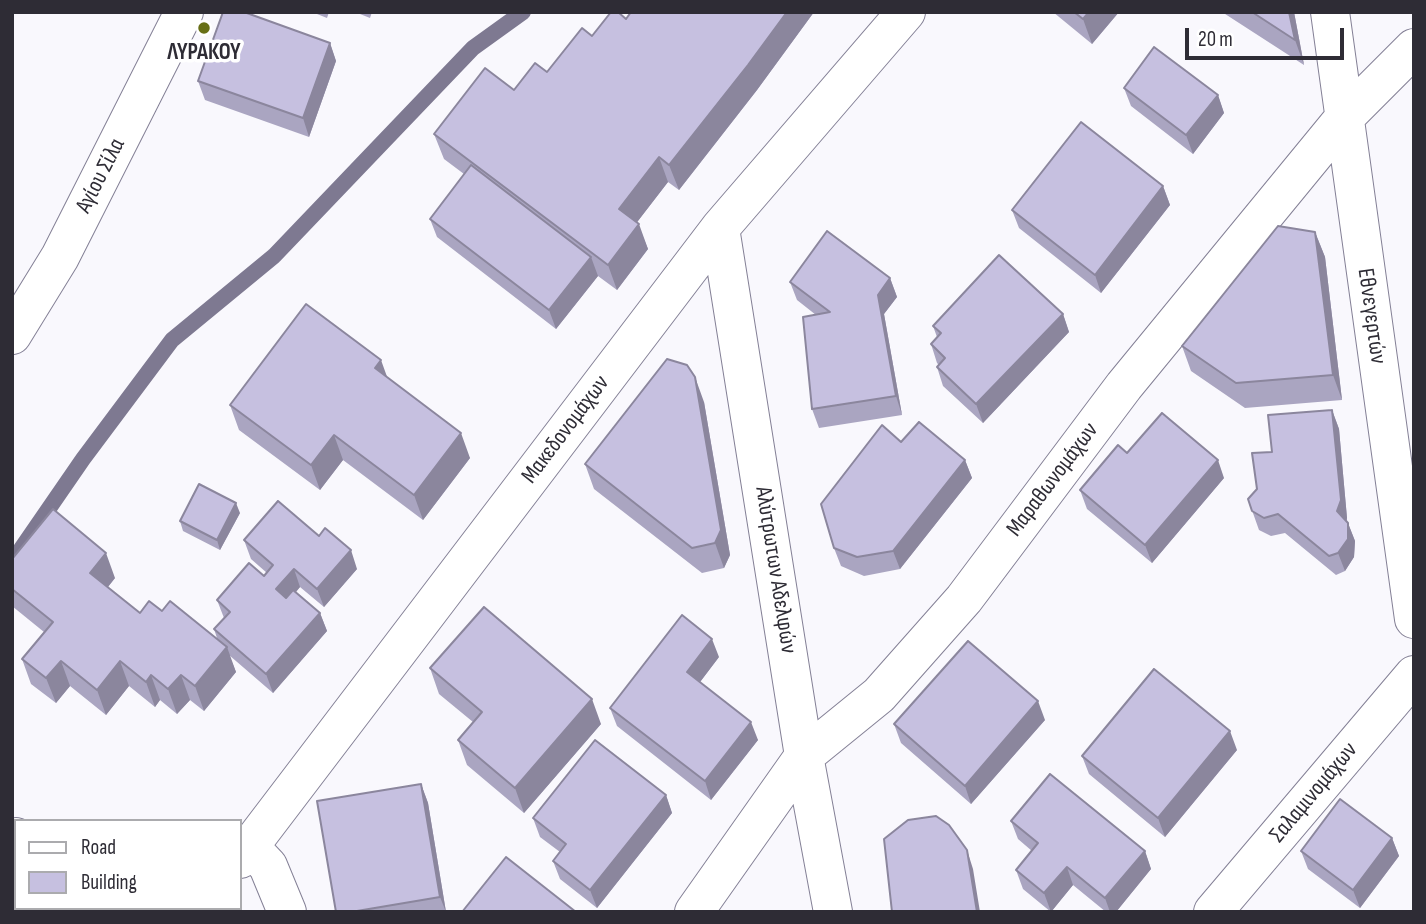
<!DOCTYPE html>
<html>
<head>
<meta charset="utf-8">
<style>
  body { margin:0 }
  #map { position:relative; width:1426px; height:924px; overflow:hidden; background:#f9f8fd; font-family:"Sofia Sans Condensed",sans-serif }
  canvas { display:block }
  .frame { position:absolute; inset:0; border:14px solid #2e2c35; pointer-events:none }
  .legend { position:absolute; left:14px; top:819px; width:228px; height:91px; box-sizing:border-box; background:#fff; border:2px solid #ababae; margin:0; padding:9px 12px; list-style:none; font-size:21px; color:#2e2c35 }
  .legend li { display:flex; align-items:center; gap:14px; height:35px }
  .legend b { width:35px; border:2px solid #ababae }
  .scale { position:absolute; left:1185px; top:28px; width:159px; height:32px; box-sizing:border-box; border:4px solid #2e2c35; border-top:0; padding-left:9px; font-size:21px; line-height:24px; white-space:nowrap; color:#2e2c35; -webkit-text-stroke:5px #fff; paint-order:stroke }
</style>
</head>
<body>
<div id="map">
<canvas width="1426" height="924"></canvas>
<div class="frame"></div>
<ul class="legend">
<li><b style="height:9px;background:#fff"></b>Road</li>
<li><b style="height:19px;background:#c6c0e0"></b>Building</li>
</ul>
<div class="scale">20 m</div>
</div>
<script>
const ctx = document.querySelector('canvas').getContext('2d');
ctx.lineJoin = 'round';
function poly(rows) {
  const path = new Path2D();
  for (const r of rows) {
    path.moveTo(r[0], r[1]);
    for (let i = 2; i < r.length; i += 2) path.lineTo(r[i], r[i + 1]);
  }
  return path;
}
function trace(path, color, width, dash) {
  ctx.strokeStyle = color;
  ctx.lineWidth = width;
  ctx.lineCap = dash ? 'butt' : 'round';
  ctx.setLineDash(dash || []);
  ctx.stroke(path);
}
function fillPath(path, color) {
  ctx.fillStyle = color;
  ctx.fill(path, 'evenodd');
}
function write(font, color, halo, rows, align = 'center') {
  ctx.font = font + ' "Sofia Sans Condensed",sans-serif';
  ctx.lineWidth = 7;
  ctx.setLineDash([]);
  ctx.textBaseline = 'middle';
  ctx.strokeStyle = halo;
  ctx.fillStyle = color;
  for (const [text, x, y, turn = 0] of rows) {
    ctx.save();
    ctx.translate(x, y);
    ctx.rotate((+turn || 0) * Math.PI / 180);
    ctx.textAlign = isNaN(turn) ? turn : align;
    if (halo) ctx.strokeText(text, 0, 0);
    ctx.fillText(text, 0, 0);
    ctx.restore();
  }
}
const stream = poly([
  [12,562,83,459,172,340,274,256,473,48,523,12]
]);
const minor = poly([
  [1330,12,1414,619],
  [720,228,804,756,833,912],
  [12,335,60,257,184,12],
  [12,838,16,837],
  [240,845,250,847,268,866,287,912],
  [240,859,720,228,906,12],
  [197,912,200,908],
  [694,912,804,756,879,695,964,599,1124,386,1344,118,1414,48],
  [1213,912,1414,675]
]);
const wall = poly([
  [312,12,329,12,327,18],
  [355,12,372,12,370,18],
  [631,12,814,12,757,90,679,190,668,182,637,222,648,249,617,290,598,276,556,329,437,237,430,219,464,174,444,159,434,134,547,72,592,36,626,19],
  [1053,12,1119,12,1092,44],
  [1222,12,1294,12,1304,65],
  [330,43,336,61,309,137,205,100,198,81],
  [1124,88,1218,95,1224,113,1193,154,1131,106],
  [1163,186,1170,205,1101,293,1019,228,1012,210],
  [1315,232,1325,257,1342,400,1245,408,1191,371,1182,346],
  [890,278,897,297,884,314,902,415,819,428,812,409,816,315,797,300,790,282],
  [1063,314,1069,332,983,423,943,386,937,367,939,365,937,363,931,344,937,337,933,326],
  [387,377,470,458,423,520,343,460,320,490,239,430,230,405],
  [704,402,730,555,724,568,702,573,594,489,585,464],
  [1332,410,1339,429,1347,518,1347,521,1355,541,1354,557,1345,571,1336,575,1285,533,1271,536,1259,530,1248,499,1257,489,1272,452],
  [901,442,965,460,972,478,900,569,864,576,841,566,834,548],
  [1127,453,1224,478,1152,563,1087,509,1080,490],
  [240,513,220,550,183,531,180,521],
  [244,540,357,569,324,607,300,587,296,592,320,613,327,631,273,693,229,655,236,672,204,711,190,700,177,714,160,700,155,707,129,686,106,715,70,686,56,703,31,684,22,659,44,632,12,606,12,559,115,578,108,587,140,613,162,611,218,641,214,629,224,618,217,600,264,576,267,573,251,559],
  [719,657,700,682,758,740,711,800,617,726,610,708],
  [430,668,601,724,524,813,467,765,458,740,473,722,439,694],
  [1045,720,971,804,901,743,894,724],
  [1237,750,1165,837,1089,774,1082,756],
  [421,784,428,803,446,912,336,912],
  [666,795,672,813,597,908,560,879,553,861,560,852,540,837,533,818],
  [1011,821,1145,851,1151,869,1116,912,1106,912,1073,885,1051,912,1023,889,1016,870,1032,851,1018,839],
  [1392,838,1399,856,1360,908,1308,869,1301,851]
]);
const shadedWall = poly([
  [787,12,814,12,757,90,679,190,669,165],
  [1089,12,1119,12,1092,44,1083,19],
  [1289,12,1294,12,1304,65,1295,40],
  [330,43,336,61,309,137,303,118],
  [1218,95,1224,113,1193,154,1186,135],
  [659,157,668,182,628,234,619,209],
  [1163,186,1170,205,1101,293,1095,275],
  [639,224,648,249,617,290,608,265],
  [1315,232,1325,257,1342,400,1333,375],
  [591,257,598,276,556,329,549,310],
  [890,278,897,297,884,314,902,415,896,396,878,295],
  [1063,314,1069,332,983,423,976,404],
  [381,360,390,385,375,368],
  [695,377,704,402,730,555,724,568,715,543],
  [1332,410,1339,429,1347,518,1344,530,1337,511],
  [461,433,470,458,423,520,414,495],
  [334,435,343,460,320,490,311,465],
  [965,460,972,478,900,569,893,551],
  [1218,460,1224,478,1152,563,1145,545],
  [236,503,240,513,220,550,217,540],
  [1348,523,1355,541,1354,557,1345,571,1338,553],
  [351,550,357,569,324,607,317,589],
  [106,553,115,578,99,598,90,573],
  [294,569,300,587,283,607,276,589],
  [320,613,327,631,273,693,266,674],
  [712,639,719,657,694,690,687,672],
  [227,647,236,672,204,711,195,686],
  [61,661,70,686,56,703,46,678],
  [120,661,129,686,106,715,97,690],
  [151,675,160,700,155,707,146,682],
  [181,675,190,700,177,714,168,689],
  [592,699,601,724,524,813,515,788],
  [1038,701,1045,720,971,804,965,786],
  [751,722,758,740,711,800,705,781],
  [1230,731,1237,750,1165,837,1158,818],
  [421,784,428,803,446,912,440,897],
  [666,795,672,813,597,908,590,890],
  [1392,838,1399,856,1360,908,1353,890],
  [967,850,973,869,980,912,977,912],
  [1145,851,1151,869,1116,912,1110,912,1105,898],
  [1067,867,1073,885,1051,912,1044,893],
  [80,908,100,908,100,909,98,912,78,912]
]);
const building = poly([
  [223,12,244,12,330,43,303,118,198,81,223,12],
  [611,12,618,12,626,19,631,12,787,12,748,65,669,165,659,157,619,209,639,224,608,265,434,134,485,68,514,90,535,63,547,72,582,28,592,36,611,12],
  [1074,12,1089,12,1083,19,1074,12],
  [1252,12,1289,12,1295,40,1252,12],
  [1154,47,1218,95,1186,135,1124,88,1154,47],
  [1081,122,1163,186,1095,275,1012,210,1081,122],
  [471,165,591,257,549,310,430,219,471,165],
  [1278,226,1315,232,1333,375,1236,383,1182,346,1278,226],
  [827,231,890,278,878,295,896,396,812,409,803,317,830,312,790,282,827,231],
  [999,255,1063,314,976,404,937,367,945,358,931,344,941,333,933,326,999,255],
  [306,304,381,360,375,368,461,433,414,495,334,435,311,465,230,405,306,304],
  [667,359,687,365,695,377,721,530,715,543,692,548,585,464,667,359],
  [1332,410,1341,500,1337,511,1348,523,1348,539,1338,553,1329,556,1278,514,1264,518,1252,511,1248,499,1257,489,1252,453,1272,452,1268,415,1332,410],
  [1162,413,1218,460,1145,545,1080,490,1118,445,1127,453,1162,413],
  [919,422,965,460,893,551,857,557,834,548,821,504,882,425,901,442,919,422],
  [199,484,236,503,217,540,180,521,199,484],
  [278,501,319,536,325,528,351,550,317,589,294,569,276,589,286,598,293,590,320,613,266,674,214,629,230,612,217,600,249,563,264,576,273,565,244,540,278,501],
  [53,509,106,553,90,573,140,613,149,601,162,611,170,601,227,647,195,686,181,675,168,689,151,675,146,682,120,661,97,690,61,661,46,678,22,659,53,622,12,589,12,559,53,509],
  [484,607,592,699,515,788,458,740,482,712,430,668,484,607],
  [682,615,712,639,687,672,751,722,705,781,610,708,682,615],
  [968,641,1038,701,965,786,894,724,968,641],
  [1154,669,1230,731,1158,818,1082,756,1154,669],
  [595,740,666,795,590,890,553,861,566,844,533,818,595,740],
  [1050,774,1145,851,1105,898,1067,867,1044,893,1016,870,1038,843,1011,821,1050,774],
  [421,784,440,897,351,912,336,912,317,801,421,784],
  [1340,799,1392,838,1353,890,1301,851,1340,799],
  [936,816,949,825,967,850,977,912,892,912,884,839,908,820,936,816],
  [506,857,576,912,462,912,506,857],
  [16,858,16,908,80,908,78,912,12,912,12,863,16,858]
]);
const markers = [
  [204,28,7,"#676f16"]
];
const poiNames = [
  ["ΛΥΡΑΚΟΥ",204,53]
];
const streetNames = [
  ["Αγίου Σίλα",101,176,-63],
  ["Εθνεγερτών",1371,316,82],
  ["Μακεδονομάχων",566,430,-53],
  ["Μαραθωνομάχων",1053,480,-53],
  ["Αλύτρωτων Αδελφών",775,570,81],
  ["Σαλαμινομάχων",1314,793,-50]
];
trace(stream, '#7e7991', 16);
trace(minor, '#848096', 40);
trace(minor, '#fff', 38);
fillPath(wall, '#aaa5c1');
fillPath(shadedWall, '#8b869d');
fillPath(building, '#c6c0e0');
trace(building, '#8b869d', 2);
for (const [x, y, r, color] of markers) {
  const dot = new Path2D();
  dot.arc(x, y, r, 0, 2 * Math.PI);
  ctx.fillStyle = color;
  ctx.fill(dot);
  trace(dot, '#fff', 2.5);
}
write('bold 23px', '#2e2c35', '#fff', poiNames);
write('23px', '#2e2c35', '#fff', streetNames);
</script>
</body>
</html>
